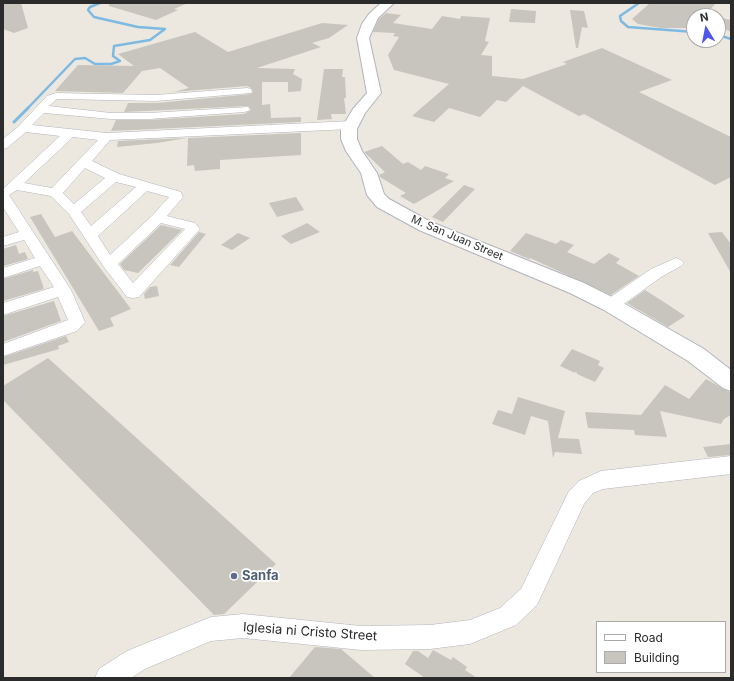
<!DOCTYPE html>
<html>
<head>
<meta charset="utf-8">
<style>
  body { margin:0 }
  #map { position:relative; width:734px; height:681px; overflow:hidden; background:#ece8df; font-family:Inter,sans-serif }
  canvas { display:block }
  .frame { position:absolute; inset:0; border:4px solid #2b2b2b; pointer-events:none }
  .legend { position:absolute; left:596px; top:621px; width:130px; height:52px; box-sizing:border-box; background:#fff; border:1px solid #aaa; margin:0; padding:5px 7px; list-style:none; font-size:12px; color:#2b2b2b }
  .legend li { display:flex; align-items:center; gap:8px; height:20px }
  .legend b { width:20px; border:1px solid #aaa }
  .north { position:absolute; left:686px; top:8px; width:40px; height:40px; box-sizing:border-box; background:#fff; border:1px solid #aaa; border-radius:50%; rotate:350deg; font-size:11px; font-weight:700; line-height:16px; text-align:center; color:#2b2b2b }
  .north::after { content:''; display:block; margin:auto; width:14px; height:18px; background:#4f56e9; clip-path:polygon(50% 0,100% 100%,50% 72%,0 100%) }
</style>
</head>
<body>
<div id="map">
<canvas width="734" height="681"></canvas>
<div class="frame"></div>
<ul class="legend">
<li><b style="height:5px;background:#fff"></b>Road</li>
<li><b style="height:11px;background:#c7c5be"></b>Building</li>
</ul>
<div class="north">N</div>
</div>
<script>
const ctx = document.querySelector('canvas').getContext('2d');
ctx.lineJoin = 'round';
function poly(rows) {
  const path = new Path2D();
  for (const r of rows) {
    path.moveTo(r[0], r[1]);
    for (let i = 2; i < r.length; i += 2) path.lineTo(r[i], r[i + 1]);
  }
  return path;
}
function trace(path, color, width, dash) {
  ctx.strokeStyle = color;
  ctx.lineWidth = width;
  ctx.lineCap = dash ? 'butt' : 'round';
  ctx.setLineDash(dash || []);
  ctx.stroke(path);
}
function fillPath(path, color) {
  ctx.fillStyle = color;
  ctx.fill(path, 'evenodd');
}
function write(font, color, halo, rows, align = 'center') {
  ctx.font = font + ' Inter,sans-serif';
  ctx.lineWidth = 3.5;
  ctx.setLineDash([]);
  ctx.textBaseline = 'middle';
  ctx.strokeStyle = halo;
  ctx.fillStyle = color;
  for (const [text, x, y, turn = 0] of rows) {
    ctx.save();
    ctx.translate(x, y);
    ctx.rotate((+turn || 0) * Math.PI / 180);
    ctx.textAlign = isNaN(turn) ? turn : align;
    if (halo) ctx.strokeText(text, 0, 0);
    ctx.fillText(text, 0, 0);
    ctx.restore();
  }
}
const streamFar1 = poly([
  [639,3,620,16,621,21,628,27,694,32],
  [718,35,731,39],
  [27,109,75,59,85,58,95,64,111,64,120,61,113,56,114,46,150,40,165,29,138,27,94,17,88,10,90,7,100,3]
]);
const stream = poly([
  [14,122,28,108]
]);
const building = poly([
  [3,3,21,3,28,28,14,33,3,29],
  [109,3,188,3,174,9,178,10,156,20,109,6],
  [650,3,716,3,706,14,713,16,694,16,693,28,661,28,638,24,632,19],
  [511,9,536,11,535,23,509,22],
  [570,10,584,11,588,28,582,27,578,48,576,48],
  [386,13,401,15,393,23,432,29,442,16,460,19,461,16,490,18,485,41,489,42,481,55,492,56,492,76,523,79,567,64,563,62,602,48,672,80,639,92,731,137,731,177,715,185,584,114,579,116,523,86,506,102,497,100,480,117,449,108,434,122,412,116,449,84,394,70,388,55,399,37,393,36,395,33,373,32,379,19],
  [718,17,731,20,731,32,718,26],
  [322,23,348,25,329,38,312,43,321,47,257,68,295,69,293,74,302,79,301,91,288,92,288,82,262,82,262,105,270,104,271,118,301,117,301,122,111,131,116,120,149,120,244,114,251,110,248,106,124,112,128,103,157,103,251,94,253,92,251,88,247,86,173,92,189,88,160,68,142,71,123,93,55,91,78,65,134,66,118,54,195,32,228,52],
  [324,69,343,69,342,77,345,77,346,98,344,98,346,114,331,114,332,119,317,120],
  [301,133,301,155,220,160,220,169,195,171,194,165,187,166,188,138],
  [187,138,157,143,117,147,118,141],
  [382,146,403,164,408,162,421,170,425,166,449,174,445,178,454,181,414,204,400,196,406,193,380,177,379,175,385,172,364,152],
  [464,185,475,189,443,222,432,217],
  [296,197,304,210,277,217,269,203],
  [41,214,55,237,72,231,131,309,110,318,114,326,99,331,30,217],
  [307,223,320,232,291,244,281,236],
  [161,225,182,230,138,273,124,270,120,264],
  [199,232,206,234,179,267,170,265],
  [722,232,731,244,731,273,708,233],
  [238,233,250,238,232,250,221,245],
  [526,233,556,244,561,240,574,245,567,252,594,264,609,253,620,259,616,263,639,276,611,295,530,258,529,259,510,251],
  [16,245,19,254,25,252,28,259,3,266,3,249],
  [33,270,33,272,38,271,44,289,3,301,3,279],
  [157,286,159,296,145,299,144,294,150,287],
  [645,290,667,304,685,316,668,327,627,303],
  [54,301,61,321,3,342,3,316],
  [66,336,69,342,58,346,59,349,3,365,3,357],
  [572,349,600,361,598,365,604,368,595,382,577,374,576,371,575,373,560,366],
  [48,358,276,564,224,614,214,615,3,400,3,386],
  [706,379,731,393,731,415,724,419,721,424,660,411,667,437,635,435,634,430,588,428,585,412,641,415,665,385,689,399],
  [518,397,565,411,558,438,579,439,582,454,555,452,553,458,548,421,531,416,525,435,492,424,498,410,512,414],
  [731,444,731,455,708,457,703,447],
  [315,647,341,649,375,678,289,678],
  [433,650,451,660,453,657,467,667,465,670,477,678,425,678,405,664,413,651,418,651,428,658]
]);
const street = poly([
  [247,88,251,89,252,91,251,93,156,101,57,99,49,106,111,113,149,113,248,107,250,109,248,111,244,112,149,119,111,119,44,113,32,125,107,133,351,121,357,125,351,129,110,140,92,161,119,174,181,192,183,197,167,216,195,223,200,229,139,297,133,298,127,297,104,267,69,214,51,196,17,190,9,195,71,290,85,322,77,331,3,356,3,344,68,320,58,297,3,315,3,303,54,287,40,266,3,278,3,268,35,258,24,240,3,246,3,237,19,232,3,207,3,189,60,136,26,132,7,148,3,149,3,139,19,126,47,96,56,93,156,95,247,88],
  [73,137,98,140,52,188,24,183,73,137],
  [85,168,105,178,74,204,63,193,85,168],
  [116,182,136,187,91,226,81,212,116,182],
  [147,191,169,197,153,215,110,255,98,236,147,191],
  [161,223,185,229,133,283,118,264,161,223],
  [676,258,681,260,684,263,681,266,661,277,617,309,611,311,605,309,603,305,605,301,651,269,676,258],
  [731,456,731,474,603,489,593,493,584,504,537,605,516,625,470,644,430,649,361,650,243,638,211,641,145,669,131,678,95,678,99,669,127,651,211,617,243,614,361,626,430,625,470,620,500,608,521,589,569,491,579,481,601,471,731,456]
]);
const secondary = poly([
  [381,3,394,3,378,18,369,38,381,93,365,113,357,129,357,139,362,151,377,173,384,194,389,199,431,222,584,283,618,300,704,349,731,370,731,391,723,388,688,361,604,310,570,293,419,230,377,207,367,195,361,173,346,151,341,139,341,129,353,109,367,93,357,38,362,24,369,14,381,3]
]);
const markers = [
  [234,576,4,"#5c6f8a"]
];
const streetNames = [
  ["M. San Juan Street",457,238,23]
];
const nearServicenames = [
  ["Sanfa",242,576]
];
const nearStreetnames = [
  ["Iglesia ni Cristo Street",310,632,4]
];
trace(streamFar1, '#7cbae3', 2.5);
trace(stream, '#7cbae3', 3);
fillPath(building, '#c7c5be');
trace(street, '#b2b3bd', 1);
trace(secondary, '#b2b3bd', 2);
fillPath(street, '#fff');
fillPath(secondary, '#fff');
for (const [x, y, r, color] of markers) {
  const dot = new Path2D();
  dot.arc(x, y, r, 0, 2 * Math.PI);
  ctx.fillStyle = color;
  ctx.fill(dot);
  trace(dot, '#fff', 1.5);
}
write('11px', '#2b2b2b', '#fff', streetNames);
write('bold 13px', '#4e5e75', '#fff', nearServicenames, 'left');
write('13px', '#2b2b2b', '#fff', nearStreetnames);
</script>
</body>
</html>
